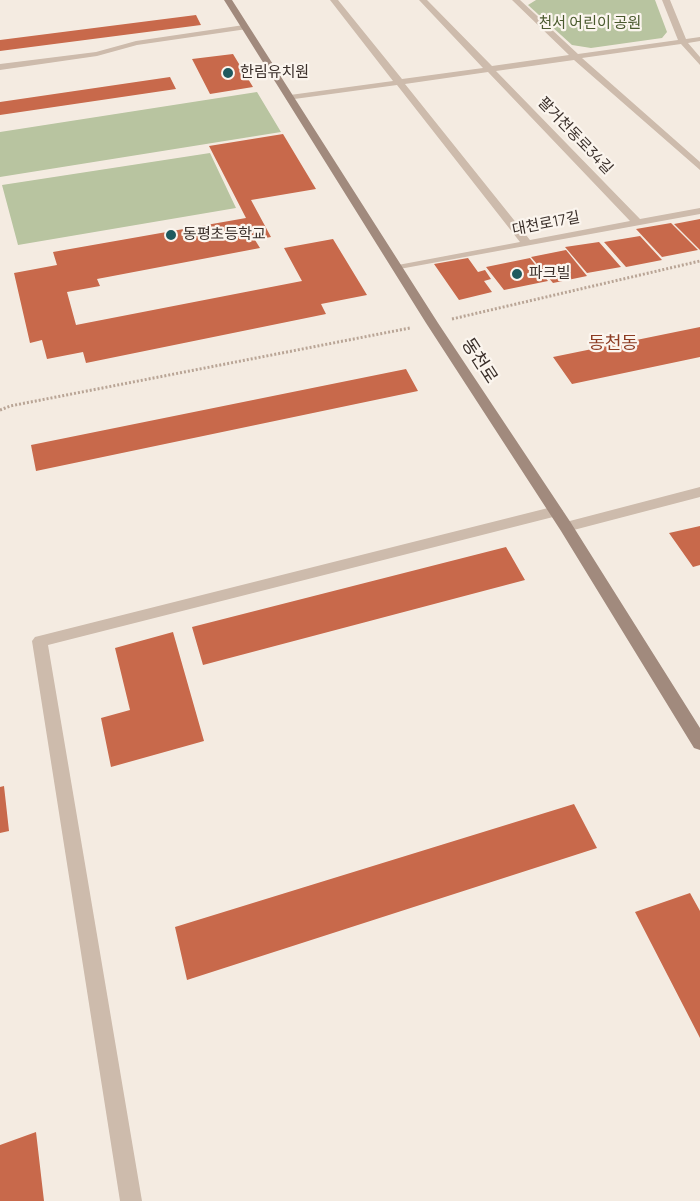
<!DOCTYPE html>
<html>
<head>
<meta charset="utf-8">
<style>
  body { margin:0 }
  canvas { display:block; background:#f4ebe1 }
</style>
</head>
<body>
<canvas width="700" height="1201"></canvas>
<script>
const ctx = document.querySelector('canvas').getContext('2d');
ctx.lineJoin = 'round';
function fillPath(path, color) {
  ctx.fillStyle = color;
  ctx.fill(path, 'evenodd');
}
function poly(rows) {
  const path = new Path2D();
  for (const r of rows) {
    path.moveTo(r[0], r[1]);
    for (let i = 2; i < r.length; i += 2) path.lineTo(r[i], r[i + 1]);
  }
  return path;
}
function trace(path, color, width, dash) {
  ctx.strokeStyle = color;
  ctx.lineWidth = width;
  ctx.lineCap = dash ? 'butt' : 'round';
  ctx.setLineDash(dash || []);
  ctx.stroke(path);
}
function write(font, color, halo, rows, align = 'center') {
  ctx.font = font + ' Manrope,"Noto Sans KR",sans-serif';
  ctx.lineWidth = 4.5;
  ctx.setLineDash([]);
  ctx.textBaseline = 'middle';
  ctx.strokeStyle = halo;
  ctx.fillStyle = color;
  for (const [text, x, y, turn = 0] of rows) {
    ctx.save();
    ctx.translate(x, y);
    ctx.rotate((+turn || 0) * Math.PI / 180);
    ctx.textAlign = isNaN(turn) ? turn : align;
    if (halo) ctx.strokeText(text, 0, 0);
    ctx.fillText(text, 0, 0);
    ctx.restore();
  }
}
const green = poly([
  [536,0,655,0,667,32,662,38,591,48,572,45,528,5],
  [257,92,281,132,0,177,0,132],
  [210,153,236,208,18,245,2,185]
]);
const building = poly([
  [196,15,201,25,0,51,0,40],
  [233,54,253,87,210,94,192,59],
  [170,77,176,89,0,115,0,102],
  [283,134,316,189,251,200,271,237,255,240,260,248,97,279,100,286,67,292,76,325,302,281,284,248,333,239,367,295,321,304,326,314,86,363,83,352,47,359,42,340,30,343,14,273,57,265,53,252,246,218,209,146],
  [700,219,700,250,674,224],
  [671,223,698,250,662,257,636,229],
  [640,236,662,260,626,267,604,242],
  [599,242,621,267,587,273,565,247],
  [566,250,587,276,553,283,531,257],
  [468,258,478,272,485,270,491,279,484,281,492,292,459,300,434,264],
  [530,258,548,281,504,290,486,267],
  [700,327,700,357,572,384,553,357],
  [406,369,418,391,36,471,31,445],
  [700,526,700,565,693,567,669,533],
  [506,547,525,580,203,665,192,627],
  [173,632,204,741,111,767,101,718,130,710,115,648],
  [4,786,9,831,0,833,0,787],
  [574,804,597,848,187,980,175,927],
  [690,893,700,911,700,1038,635,912],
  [36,1132,44,1201,0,1201,0,1145]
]);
const path = poly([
  [452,319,700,261],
  [0,410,10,406,410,328]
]);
const lane = poly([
  [244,25,248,27,247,29,137,45,97,56,0,70,0,64,96,52,136,41,244,25],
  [700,487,700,497,566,532,559,527,566,522,700,487],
  [556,506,563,511,561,515,48,645,142,1201,120,1201,32,641,35,637,556,506]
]);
const street = poly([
  [330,0,338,0,402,79,483,68,419,0,427,0,492,66,569,55,512,0,520,0,578,54,678,40,662,0,670,0,686,39,700,37,700,41,688,43,700,57,700,65,681,44,582,58,700,162,700,170,574,60,496,71,640,219,700,208,700,214,394,270,394,266,398,265,520,242,397,85,287,100,286,98,290,95,393,81,330,0],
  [488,72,630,221,530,240,405,84,488,72]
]);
const secondary = poly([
  [224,0,232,0,438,323,571,523,700,728,700,750,694,748,561,531,426,323,224,0]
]);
const markers = [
  [228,73,6,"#1f5a5e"],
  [171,235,6,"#1f5a5e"],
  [517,274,6,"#1f5a5e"]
];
const farParknames = [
  ["천서 어린이 공원",590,24]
];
const farPoinames = [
  ["한림유치원",240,73],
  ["동평초등학교",183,235],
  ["파크빌",529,274]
];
const farStreetnames = [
  ["팔거천동로34길",575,136,46],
  ["대천로17길",546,224,-11]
];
const farQuarternames = [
  ["동천동",613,344]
];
const streetNames = [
  ["동천로",479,361,57]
];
fillPath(green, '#b8c4a0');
fillPath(building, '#c8694b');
trace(path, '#b9a596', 3, [2, 2]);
fillPath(lane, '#cdbbac');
fillPath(street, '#cdbbac');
fillPath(secondary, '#a18a7d');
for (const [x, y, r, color] of markers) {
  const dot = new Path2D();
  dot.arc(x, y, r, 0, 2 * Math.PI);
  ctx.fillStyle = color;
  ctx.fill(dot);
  trace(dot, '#fbf5ee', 2);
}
write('15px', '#4a5a2e', '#fbf5ee', farParknames);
write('15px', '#3b302b', '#fbf5ee', farPoinames, 'left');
write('15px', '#3b302b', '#fbf5ee', farStreetnames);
write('18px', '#8c3b22', '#fbf5ee', farQuarternames);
write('18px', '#3b302b', '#fbf5ee', streetNames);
</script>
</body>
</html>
